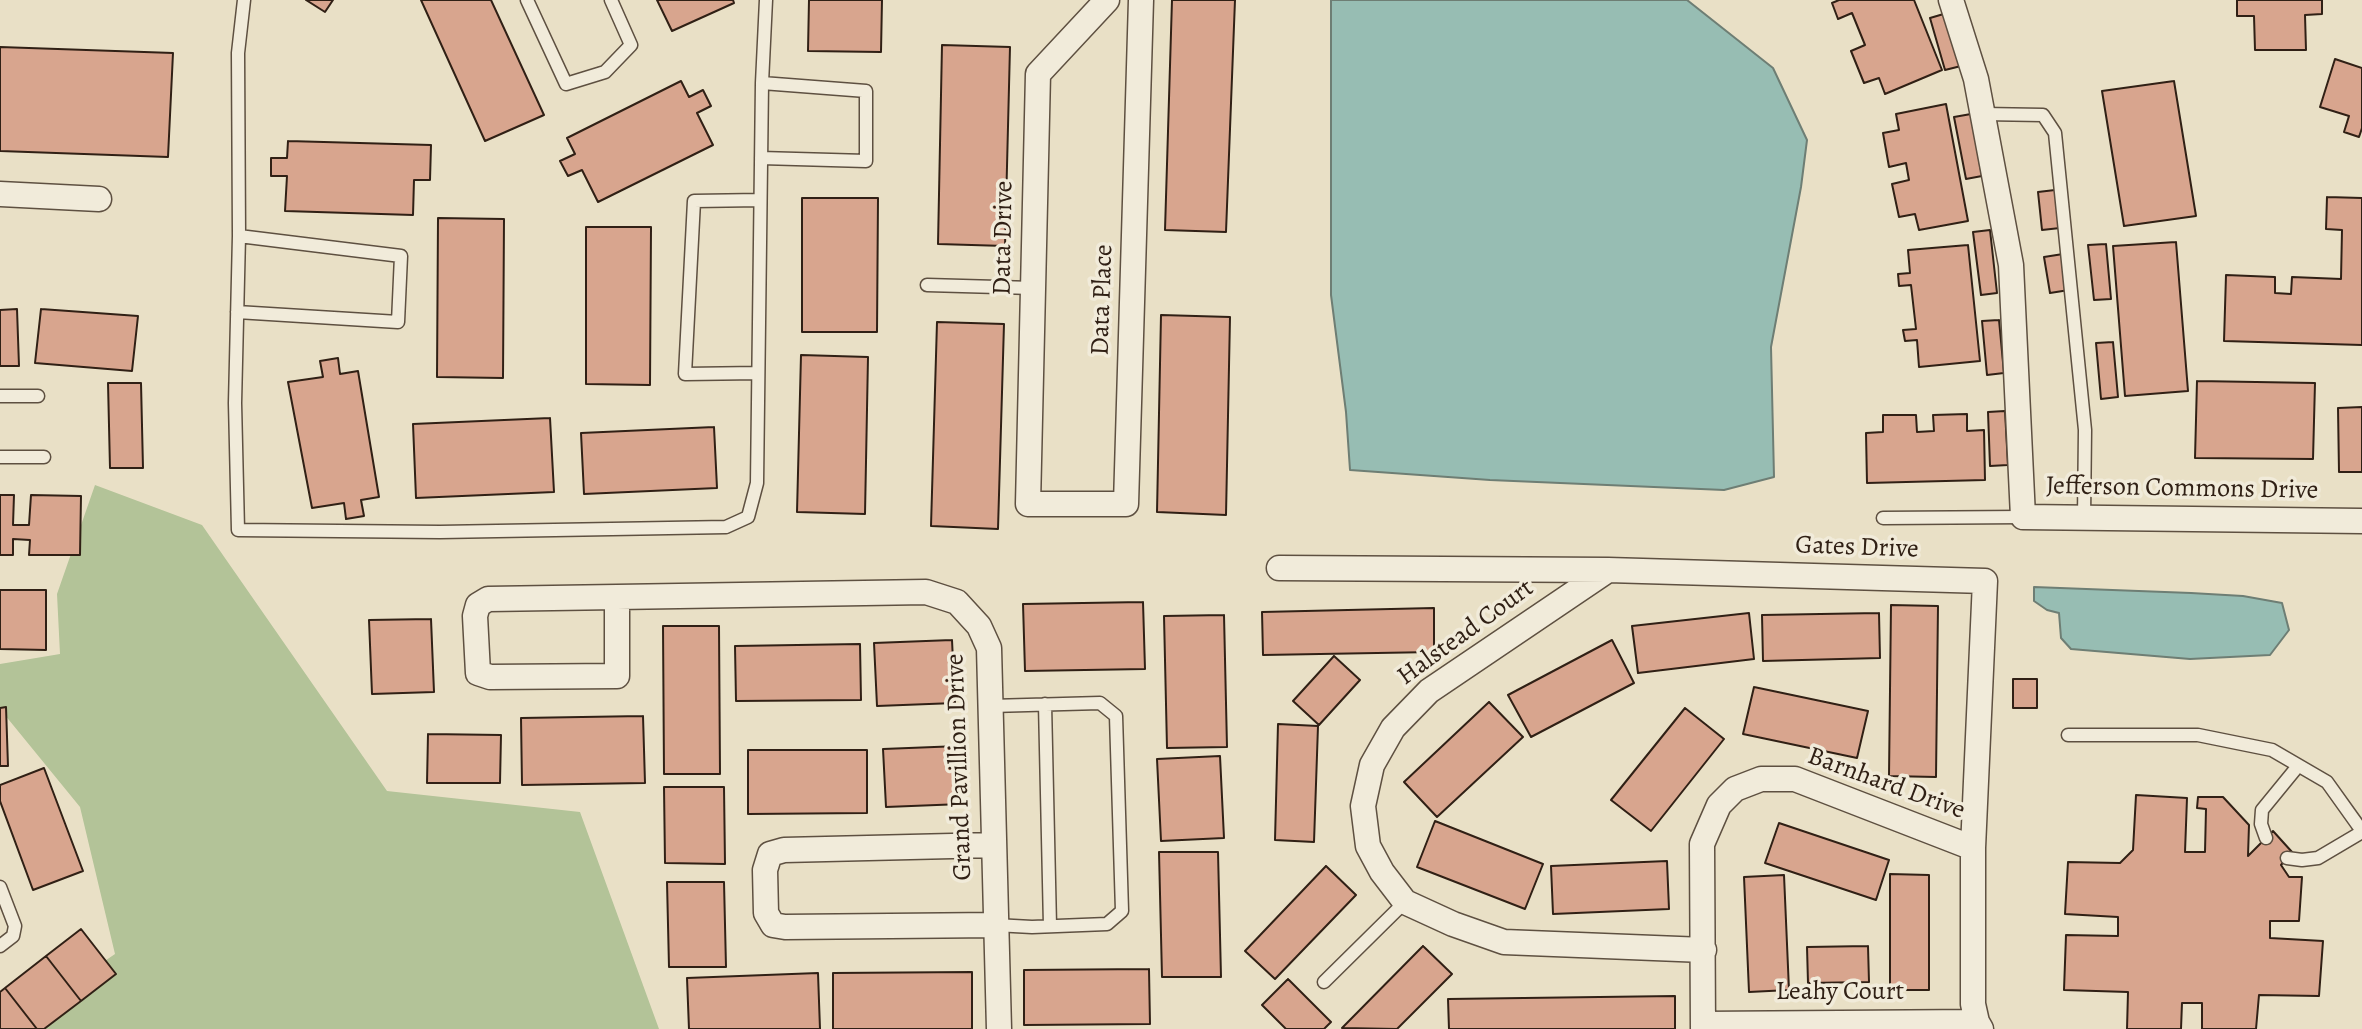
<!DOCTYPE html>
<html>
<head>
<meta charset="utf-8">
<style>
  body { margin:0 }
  canvas { display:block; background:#e9e0c6 }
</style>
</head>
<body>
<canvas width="2362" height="1029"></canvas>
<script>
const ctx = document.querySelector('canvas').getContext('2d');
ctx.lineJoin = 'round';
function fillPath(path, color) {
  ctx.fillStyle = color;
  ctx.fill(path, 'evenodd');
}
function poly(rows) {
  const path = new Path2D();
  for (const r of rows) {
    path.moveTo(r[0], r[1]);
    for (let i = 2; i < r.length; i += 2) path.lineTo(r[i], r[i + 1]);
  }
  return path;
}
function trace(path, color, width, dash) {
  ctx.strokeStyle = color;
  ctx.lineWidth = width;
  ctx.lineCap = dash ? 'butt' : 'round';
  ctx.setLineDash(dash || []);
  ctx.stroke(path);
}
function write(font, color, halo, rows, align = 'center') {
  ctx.font = font + ' Alegreya,serif';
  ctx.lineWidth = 7;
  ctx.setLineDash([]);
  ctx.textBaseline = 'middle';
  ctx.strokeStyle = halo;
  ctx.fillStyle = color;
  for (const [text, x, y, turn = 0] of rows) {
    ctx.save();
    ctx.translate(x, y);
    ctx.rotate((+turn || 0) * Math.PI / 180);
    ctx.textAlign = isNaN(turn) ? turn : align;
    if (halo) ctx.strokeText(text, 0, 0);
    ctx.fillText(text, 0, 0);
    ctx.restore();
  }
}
const green = poly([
  [95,485,202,525,387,791,580,812,659,1029,5,1029,115,954,80,807,0,709,0,664,60,654,57,594]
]);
const water = poly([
  [1331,0,1687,0,1773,68,1807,140,1801,187,1771,347,1774,477,1724,490,1490,480,1350,470,1346,412,1331,295,1331,0],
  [2034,587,2191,593,2243,596,2282,603,2289,630,2270,655,2190,659,2071,649,2061,638,2059,613,2047,610,2034,601,2034,587]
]);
const building = poly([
  [306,0,333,0,325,12,306,0],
  [421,0,491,0,544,115,485,141,421,0],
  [657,0,733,0,734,3,672,31,657,0],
  [809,0,882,0,881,52,808,51,809,0],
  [1172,0,1235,0,1226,232,1165,230,1172,0],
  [1839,0,1914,0,1942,70,1885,94,1879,78,1864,83,1851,51,1865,45,1852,13,1838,19,1832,3,1839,0],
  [2237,0,2322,0,2322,14,2305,15,2306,50,2255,50,2254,16,2237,16,2237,0],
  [1947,13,1961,66,1945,70,1930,18,1947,13],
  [942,45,1010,47,1005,246,938,244,942,45],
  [0,47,173,53,168,157,0,151,0,47],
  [2335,59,2362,68,2362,128,2359,137,2344,132,2349,116,2320,107,2335,59],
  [681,81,689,97,703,90,711,106,697,113,713,145,598,202,582,170,568,176,560,161,575,154,567,138,681,81],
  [2174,81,2196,216,2124,226,2102,91,2174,81],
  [1946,104,1968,221,1919,230,1915,214,1899,217,1892,184,1909,180,1906,163,1889,167,1883,133,1899,130,1896,114,1946,104],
  [1971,114,1982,176,1966,179,1954,117,1971,114],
  [288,141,431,145,430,180,414,180,413,215,285,211,287,176,271,176,271,158,287,158,288,141],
  [2055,190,2060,228,2042,230,2038,192,2055,190],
  [2327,197,2362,198,2362,345,2224,341,2226,275,2275,277,2275,293,2291,294,2292,277,2341,279,2342,230,2326,229,2327,197],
  [802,198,878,198,877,332,802,332,802,198],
  [438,218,504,219,503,378,437,377,438,218],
  [586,227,651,227,650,385,586,384,586,227],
  [1990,230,1997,293,1981,295,1973,232,1990,230],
  [2176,242,2188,391,2125,396,2113,246,2176,242],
  [2106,244,2111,299,2094,300,2088,245,2106,244],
  [1968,245,1980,361,1919,367,1917,340,1905,341,1903,330,1916,329,1911,285,1899,286,1898,274,1910,273,1908,250,1968,245],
  [2063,254,2069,290,2050,293,2044,257,2063,254],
  [17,309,19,366,0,366,0,310,17,309],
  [41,309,138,316,132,371,35,363,41,309],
  [1161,315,1230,317,1226,515,1157,512,1161,315],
  [1999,320,2004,373,1987,375,1982,321,1999,320],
  [937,322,1004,324,998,529,931,526,937,322],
  [2113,342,2118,397,2101,399,2096,343,2113,342],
  [801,355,868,357,865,514,797,512,801,355],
  [338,358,340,374,358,371,379,497,361,500,364,516,346,519,344,503,312,508,288,382,323,377,320,361,338,358],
  [2197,381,2315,383,2313,459,2195,458,2197,381],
  [108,383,141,383,143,468,110,468,108,383],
  [2362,407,2362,472,2339,472,2338,408,2362,407],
  [2005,411,2008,465,1990,466,1988,412,2005,411],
  [1967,414,1967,431,1984,430,1985,480,1867,483,1866,433,1883,432,1883,415,1916,415,1917,432,1934,431,1933,415,1967,414],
  [550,418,554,492,416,498,413,424,550,418],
  [714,427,717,488,584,494,581,433,714,427],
  [0,495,14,495,13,525,29,525,31,495,81,496,80,555,29,555,30,540,13,539,13,555,0,555,0,495],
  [0,590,46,590,46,650,0,649,0,590],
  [1143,602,1145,669,1025,671,1023,604,1143,602],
  [1891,605,1938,606,1936,777,1889,776,1891,605],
  [1434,608,1434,652,1263,655,1262,612,1434,608],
  [1749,613,1754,659,1638,673,1632,626,1749,613],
  [1879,613,1880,658,1763,661,1762,615,1879,613],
  [1224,615,1227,747,1167,748,1164,616,1224,615],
  [431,619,434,692,372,694,369,620,431,619],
  [663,626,719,626,720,774,664,774,663,626],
  [952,640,955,703,877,706,874,643,952,640],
  [1612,640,1634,683,1531,737,1508,695,1612,640],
  [860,644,861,700,736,701,735,646,860,644],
  [1334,656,1360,680,1319,725,1293,701,1334,656],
  [2013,679,2037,679,2037,708,2013,708,2013,679],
  [1754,687,1868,711,1857,758,1743,734,1754,687],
  [1489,702,1523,737,1437,817,1404,782,1489,702],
  [6,707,8,766,0,766,0,708,6,707],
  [1685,708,1724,739,1651,831,1611,800,1685,708],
  [643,716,645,783,522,785,521,718,643,716],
  [1278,724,1318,726,1314,842,1275,840,1278,724],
  [428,734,501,735,500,783,427,783,428,734],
  [960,746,962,804,886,807,883,749,960,746],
  [748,750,867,750,867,813,748,814,748,750],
  [1220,756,1224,838,1161,841,1157,759,1220,756],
  [44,768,83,871,33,890,0,801,0,785,44,768],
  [664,787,724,787,725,864,665,863,664,787],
  [2136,795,2187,798,2185,852,2205,852,2206,809,2197,808,2198,797,2223,797,2249,825,2248,856,2273,831,2292,852,2281,865,2289,877,2302,877,2299,921,2270,921,2270,938,2323,941,2319,996,2259,995,2256,1029,2202,1029,2202,1003,2182,1003,2181,1029,2127,1029,2128,992,2064,990,2066,935,2118,936,2118,917,2065,914,2068,862,2120,863,2133,850,2136,795],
  [1435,821,1543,864,1525,909,1417,867,1435,821],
  [1779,823,1889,860,1876,900,1765,863,1779,823],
  [1159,852,1218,852,1221,977,1162,977,1159,852],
  [1667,861,1669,909,1553,914,1551,866,1667,861],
  [1326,866,1356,895,1275,979,1245,951,1326,866],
  [1890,874,1929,875,1929,990,1890,990,1890,874],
  [1784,875,1789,990,1749,992,1744,877,1784,875],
  [667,882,724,882,726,967,669,967,667,882],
  [81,929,116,974,81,1001,46,956,81,929],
  [1423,946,1452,974,1397,1029,1342,1028,1423,946],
  [1868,946,1869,982,1808,983,1807,947,1868,946],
  [46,956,81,1001,44,1029,37,1029,5,988,46,956],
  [1149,969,1150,1024,1024,1025,1024,970,1149,969],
  [972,972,972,1029,833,1029,833,973,972,972],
  [818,973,820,1029,689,1029,687,978,818,973],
  [1288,979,1331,1022,1324,1029,1286,1029,1262,1005,1288,979],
  [5,988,37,1029,0,1029,0,992,5,988],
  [1675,996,1675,1029,1449,1029,1448,999,1675,996]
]);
const lane = poly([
  [244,0,238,53,239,236,235,403,238,530,440,532,726,527,748,517,757,483,762,83,766,0],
  [527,0,566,84,605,72,631,45,611,0],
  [1983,114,2043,115,2055,133,2085,430,2084,518],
  [761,158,866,161,866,91,762,83],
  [927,285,1033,288],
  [237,312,398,322,401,256,239,236],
  [758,373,685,374,694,201,760,200],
  [0,396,38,396],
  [0,457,44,457],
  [1883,518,2023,517],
  [1045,704,1050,926],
  [991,706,1100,703,1116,716,1122,911,1107,924,1032,927,995,925],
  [2068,735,2198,735,2272,750,2327,782,2362,831],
  [2266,838,2261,824,2262,810,2298,766],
  [2287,858,2302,860,2318,858,2362,832],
  [0,887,15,926,13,936,0,946],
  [1324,982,1405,902]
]);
const street = poly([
  [1107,0,1038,74,1028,504,1126,504,1141,0],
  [1951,0,1976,79,2011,265,2023,517,2362,521],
  [0,194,99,199],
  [1279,568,1608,570,1985,581,1973,848,1973,1004,1977,1022,1981,1029],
  [1608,570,1429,691,1393,728,1372,765,1363,806,1368,846,1382,872,1405,902,1453,924,1504,942,1704,950],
  [617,597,617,676,490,677,478,673,475,616,478,605,488,599,617,597,926,592,957,602,979,626,989,648,999,1029],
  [994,845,784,850,770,854,765,870,766,913,773,925,785,927,995,925],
  [1703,1024,1977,1022],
  [1703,1029,1702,844,1719,805,1735,789,1761,779,1795,779,1973,848]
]);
const streetNames = [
  ["Data Drive",1004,238,-89],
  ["Data Place",1103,300,-88],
  ["Jefferson Commons Drive",2182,489,1],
  ["Gates Drive",1857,548,2],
  ["Halstead Court",1466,633,-36],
  ["Grand Pavillion Drive",960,767,-92],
  ["Barnhard Drive",1886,784,20],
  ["Leahy Court",1840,993]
];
fillPath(green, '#b3c398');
fillPath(water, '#97bdb3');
trace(water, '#6e7e74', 2);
fillPath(building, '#d8a58e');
trace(building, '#302015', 2);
trace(lane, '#5e5041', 15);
trace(street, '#5e5041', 27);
trace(lane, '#f1ebda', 12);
trace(street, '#f1ebda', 24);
write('26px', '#302015', '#f1ebda', streetNames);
</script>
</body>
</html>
